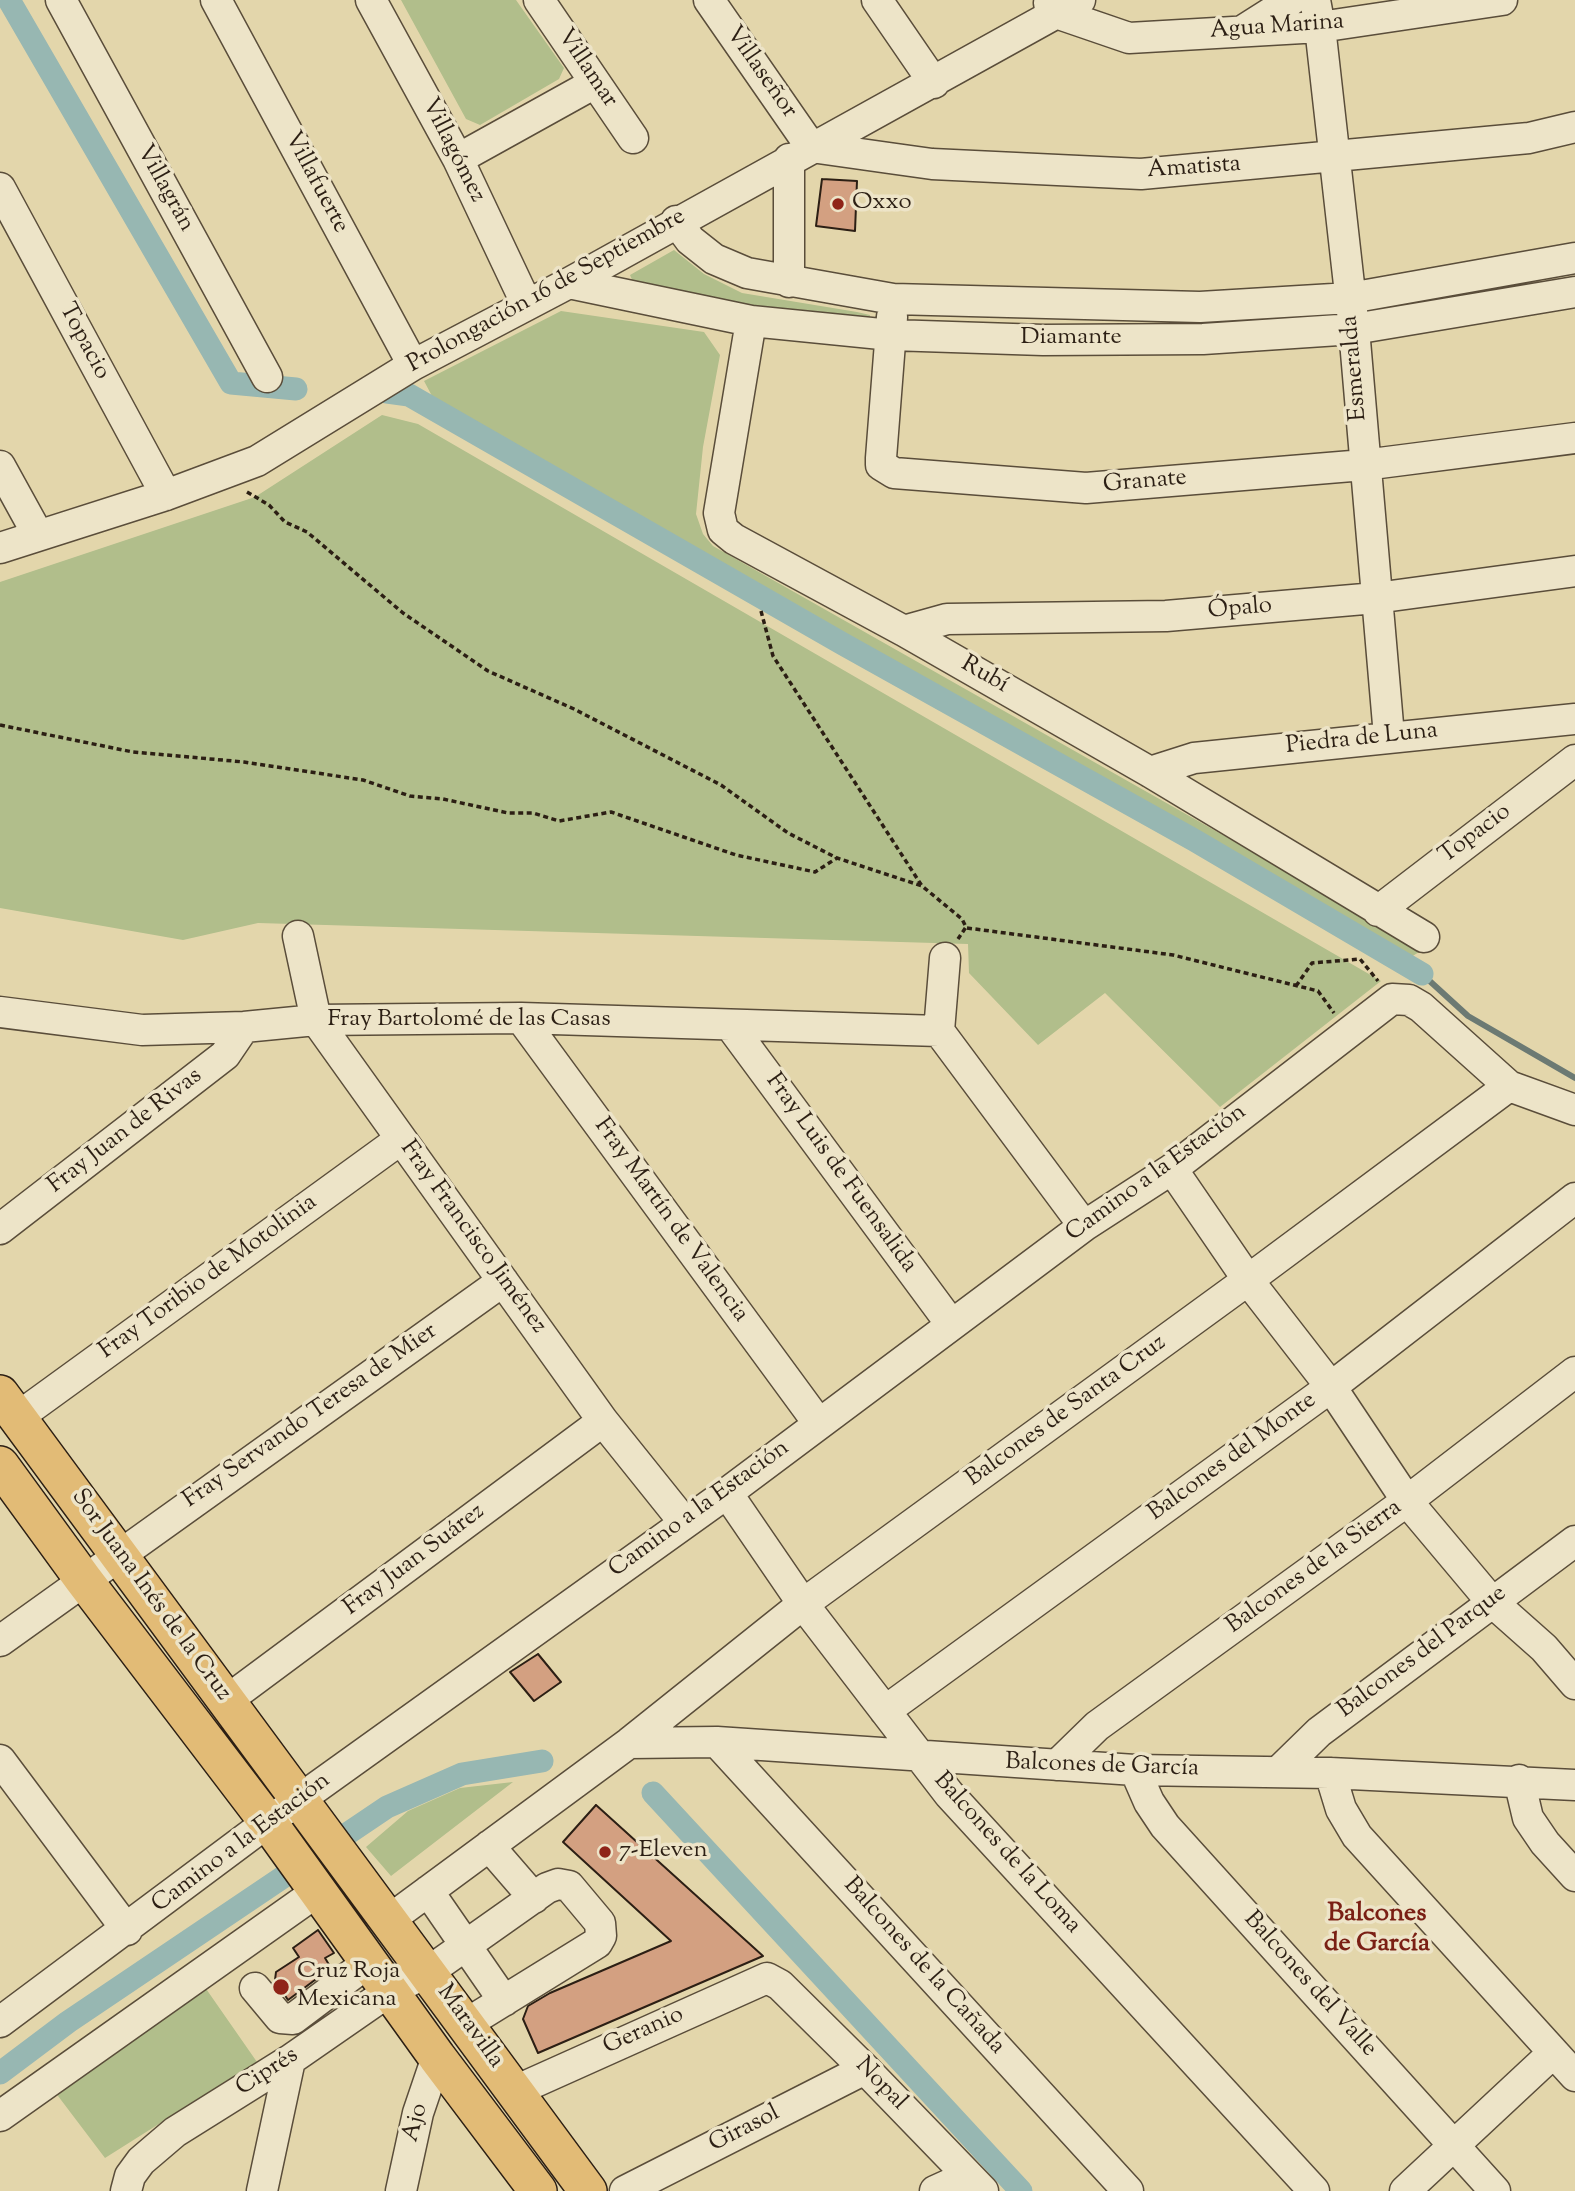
<!DOCTYPE html>
<html>
<head>
<meta charset="utf-8">
<style>
  body { margin:0 }
  canvas { display:block; background:#e3d6ab }
</style>
</head>
<body>
<canvas width="1575" height="2191"></canvas>
<script>
const ctx = document.querySelector('canvas').getContext('2d');
ctx.lineJoin = 'round';
function fillPath(path, color) {
  ctx.fillStyle = color;
  ctx.fill(path, 'evenodd');
}
function poly(rows) {
  const path = new Path2D();
  for (const r of rows) {
    path.moveTo(r[0], r[1]);
    for (let i = 2; i < r.length; i += 2) path.lineTo(r[i], r[i + 1]);
  }
  return path;
}
function trace(path, color, width, dash) {
  ctx.strokeStyle = color;
  ctx.lineWidth = width;
  ctx.lineCap = dash ? 'butt' : 'round';
  ctx.setLineDash(dash || []);
  ctx.stroke(path);
}
function write(font, color, halo, rows, align = 'center') {
  ctx.font = font + ' "Sorts Mill Goudy",serif';
  ctx.lineWidth = 7;
  ctx.setLineDash([]);
  ctx.textBaseline = 'middle';
  ctx.strokeStyle = halo;
  ctx.fillStyle = color;
  for (const [text, x, y, turn = 0] of rows) {
    ctx.save();
    ctx.translate(x, y);
    ctx.rotate((+turn || 0) * Math.PI / 180);
    ctx.textAlign = isNaN(turn) ? turn : align;
    if (halo) ctx.strokeText(text, 0, 0);
    ctx.fillText(text, 0, 0);
    ctx.restore();
  }
}
const green = poly([
  [401,0,516,0,564,68,559,79,480,125,466,119],
  [674,250,704,274,742,293,857,312,870,315,869,323,863,329,636,289,630,275],
  [561,311,704,332,720,355,703,447,696,514,703,534,713,546,1424,949,1411,957,432,396,424,381],
  [382,415,418,424,1381,981,1220,1107,1105,993,1038,1045,969,973,968,944,258,923,183,940,0,908,0,582,255,497],
  [513,1782,391,1876,366,1847,408,1811,460,1788],
  [202,1983,257,2062,105,2158,55,2092]
]);
const stream = poly([
  [1422,974,1468,1016,1575,1078]
]);
const canal = poly([
  [9,0,231,383,296,389],
  [387,392,409,395,843,644,1194,840,1422,974],
  [653,1793,1021,2191],
  [0,2073,68,2022,387,1807,462,1774,542,1761]
]);
const building = poly([
  [822,179,857,181,855,231,816,226,822,179],
  [538,1654,561,1682,534,1701,510,1672,538,1654],
  [596,1805,763,1956,538,2053,523,2019,528,2006,550,1993,671,1941,563,1842,596,1805],
  [318,1930,334,1953,325,1958,331,1968,288,2000,275,1980,276,1972,299,1957,293,1948,318,1930]
]);
const path = poly([
  [247,492,269,505,285,522,307,532,403,613,488,671,574,709,721,785,788,833,837,858,922,886,962,919,966,927,958,939],
  [761,611,773,656,922,886],
  [0,725,133,752,244,762,363,780,410,796,443,799,508,813,533,813,559,821,611,812,736,855,815,872,837,858],
  [967,928,1173,955,1318,991,1334,1013],
  [1296,986,1312,963,1360,959,1378,981]
]);
const minor = poly([
  [61,0,267,377],
  [216,0,413,365],
  [371,0,458,159,527,305],
  [539,0,633,138],
  [709,0,811,147,889,158,932,164,1141,174,1529,138,1575,127],
  [877,0,934,83],
  [1315,0,1320,27,1354,329,1389,736],
  [1049,3,1056,13,1129,38,1320,27,1502,0],
  [1244,30,1291,0],
  [458,159,595,83],
  [0,188,166,495],
  [676,221,690,240,714,259,747,273,893,299,1200,307,1350,298,1575,258],
  [789,282,789,159],
  [569,283,751,321,891,335,1043,340,1203,339,1354,329,1575,292],
  [892,317,881,458,881,465,894,473,1086,488,1364,465,1575,438],
  [751,321,719,513,723,530,734,539,904,631,1150,772,1424,937],
  [0,466,38,535],
  [0,548,166,495,257,461,413,365,569,283,1080,0],
  [904,631,947,619,1166,616,1376,598,1575,571],
  [1150,772,1194,758,1575,719],
  [1378,911,1575,760],
  [298,936,316,1020,603,1421,684,1522],
  [945,958,939,1031,1084,1226],
  [0,1012,142,1030,244,1027,316,1020,521,1018,939,1031],
  [521,1018,819,1424],
  [730,1025,951,1324],
  [1172,1169,1248,1280,1331,1387,1407,1501,1491,1601,1544,1648,1575,1684],
  [0,1229,225,1055,244,1027],
  [18,1417,401,1139],
  [727,1493,803,1604,949,1794,1314,2191],
  [0,1641,503,1281],
  [226,1701,603,1421],
  [885,1711,1331,1387,1575,1198],
  [717,1742,1128,2191],
  [629,1743,717,1742,1135,1770,1330,1773,1575,1785],
  [0,1760,127,1930],
  [1057,1765,1097,1726,1407,1501,1575,1372],
  [1135,1770,1149,1802,1165,1826,1495,2191],
  [1278,1772,1319,1732,1575,1541],
  [1330,1773,1341,1809,1357,1836,1575,2076],
  [1519,1780,1528,1818,1545,1843,1575,1876],
  [489,1846,534,1898],
  [428,1891,504,2001],
  [389,1920,629,1743,803,1604,1248,1280,1509,1086],
  [255,1988,280,2018,293,2019,370,1961],
  [0,2022,268,1822,727,1493,1084,1226,1172,1169,1392,999,1409,1000,1421,1007,1509,1086,1575,1110],
  [515,2091,767,1978,780,1985,865,2069,983,2191],
  [0,2116,318,1891],
  [126,2191,130,2176,141,2161,175,2132,290,2060,391,1990,428,1972,547,1888,558,1884,569,1886,600,1923,601,1936,597,1943,466,2024],
  [262,2191,290,2060],
  [401,2191,418,2113,437,2057],
  [625,2191,865,2069],
  [935,2191,968,2176],
  [1405,2191,1553,2053]
]);
const major = poly([
  [0,1394,588,2191],
  [0,1465,83,1579,268,1822,437,2057,538,2191]
]);
const markers = [
  [838,204,7,"#8f2418"],
  [605,1852,7,"#8f2418"],
  [281,1987,9,"#8f2418"]
];
const streetNames = [
  ["Agua Marina",1277,28,-4],
  ["Villamar",586,69,56],
  ["Villaseñor",760,73,55],
  ["Villagómez",452,151,63],
  ["Amatista",1194,169,-4],
  ["Villafuerte",315,183,62],
  ["Villagrán",164,189,61],
  ["Prolongación 16 de Septiembre",547,292,-29],
  ["Diamante",1071,339],
  ["Topacio",83,342,62],
  ["Esmeralda",1356,368,-95],
  ["Granate",1145,483,-5],
  ["Ópalo",1240,610,-5],
  ["Rubí",984,676,30],
  ["Piedra de Luna",1362,740,-6],
  ["Topacio",1476,835,-37],
  ["Fray Bartolomé de las Casas",469,1021],
  ["Fray Juan de Rivas",126,1132,-38],
  ["Fray Luis de Fuensalida",840,1174,54],
  ["Camino a la Estación",1157,1174,-36],
  ["Fray Martín de Valencia",670,1221,54],
  ["Fray Francisco Jiménez",472,1238,54],
  ["Fray Toribio de Motolinia",209,1278,-36],
  ["Balcones de Santa Cruz",1067,1412,-36],
  ["Fray Servando Teresa de Mier",311,1417,-35],
  ["Balcones del Monte",1233,1458,-36],
  ["Camino a la Estación",700,1510,-36],
  ["Fray Juan Suárez",415,1561,-37],
  ["Balcones de la Sierra",1315,1568,-36],
  ["Sor Juana Inés de la Cruz",150,1596,54],
  ["Balcones del Parque",1423,1653,-37],
  ["Balcones de García",1102,1767,2],
  ["Camino a la Estación",242,1844,-37],
  ["Balcones de la Loma",1006,1854,48],
  ["Balcones de la Cañada",923,1967,48],
  ["Balcones del Valle",1309,1985,48],
  ["Maravilla",469,2027,54],
  ["Geranio",644,2032,-24],
  ["Ciprés",268,2073,-33],
  ["Nopal",880,2085,46],
  ["Ajo",417,2123,-75],
  ["Girasol",745,2130,-27]
];
const poiNames = [
  ["Oxxo",852,204],
  ["7-Eleven",619,1852],
  ["Cruz Roja",297,1973],
  ["Mexicana",297,2001]
];
const neighbourhoodNames = [
  ["Balcones",1377,1916],
  ["de García",1377,1946]
];
fillPath(green, '#b1be8b');
trace(stream, '#6c7a73', 6);
trace(canal, '#97b7b2', 23);
fillPath(building, '#d3a081');
trace(building, '#2c1f14', 2);
trace(minor, '#5a4d3a', 33);
trace(major, '#2c1f14', 40);
trace(path, '#2c1f14', 3.5, [5, 3.5]);
trace(minor, '#ede4c8', 30);
trace(major, '#e2bb76', 37);
for (const [x, y, r, color] of markers) {
  const dot = new Path2D();
  dot.arc(x, y, r, 0, 2 * Math.PI);
  ctx.fillStyle = color;
  ctx.fill(dot);
  trace(dot, '#ede4c8', 2.5);
}
write('24px', '#2c1f14', '#ede4c8', streetNames);
write('24px', '#2c1f14', '#ede4c8', poiNames, 'left');
write('bold 26px', '#7a1f14', '#ede4c8', neighbourhoodNames);
</script>
</body>
</html>
